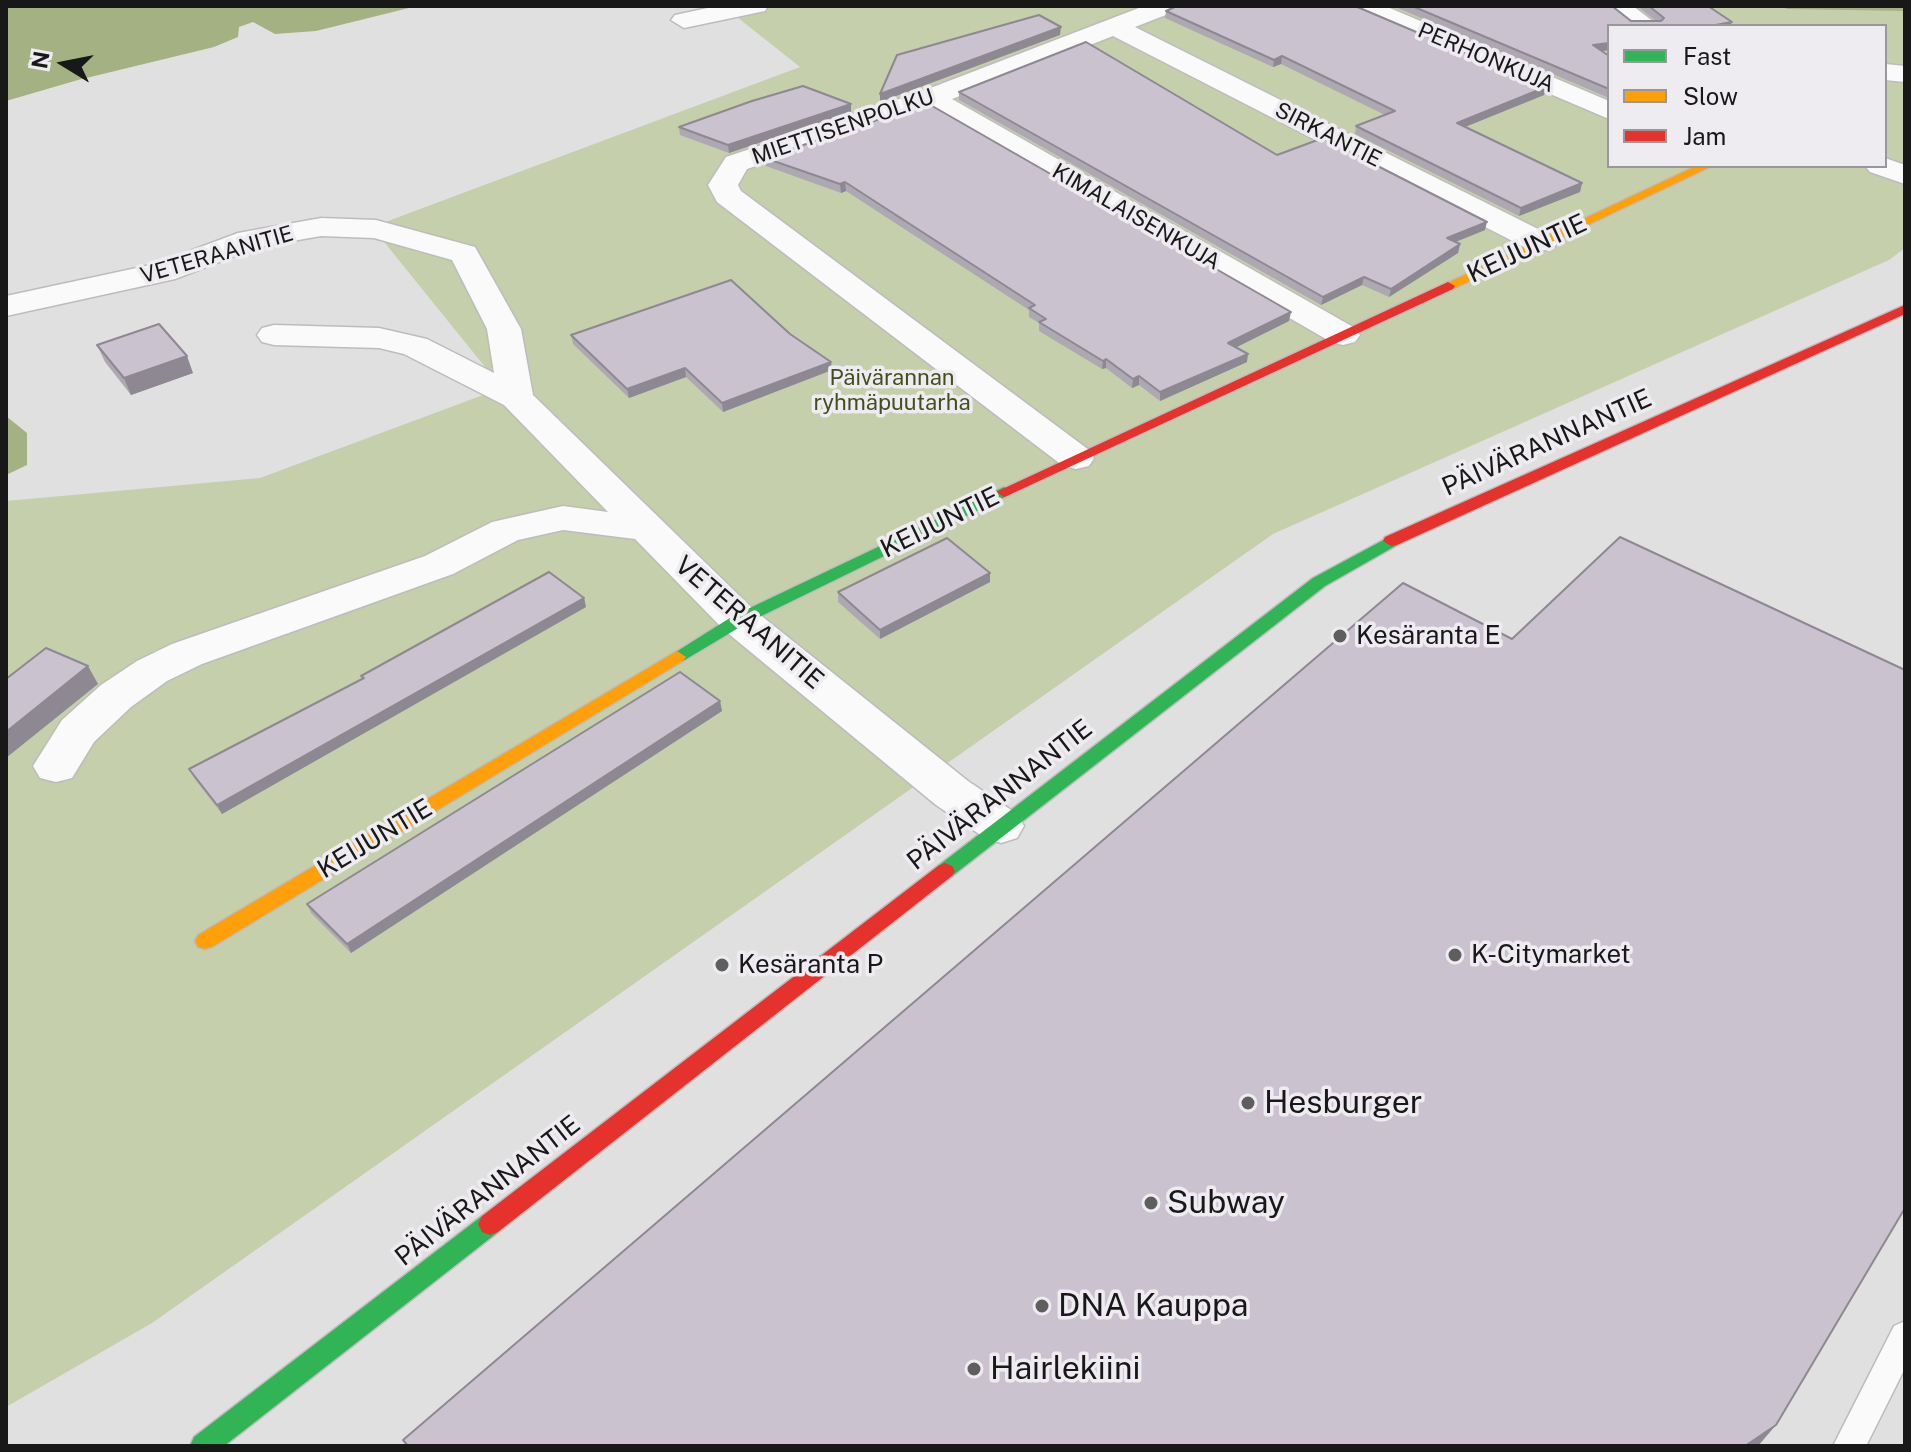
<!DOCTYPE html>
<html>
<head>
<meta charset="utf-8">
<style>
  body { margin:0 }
  #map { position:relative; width:1911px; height:1452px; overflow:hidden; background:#e1e0e1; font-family:"Public Sans",sans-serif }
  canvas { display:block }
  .frame { position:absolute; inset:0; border:8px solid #181819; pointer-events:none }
  .legend { position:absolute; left:1607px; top:24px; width:280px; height:144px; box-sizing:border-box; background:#eeecf0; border:2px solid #98979a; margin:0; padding:10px 14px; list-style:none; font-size:24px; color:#181819 }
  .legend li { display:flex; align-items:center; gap:16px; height:40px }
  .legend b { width:40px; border:2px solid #98979a }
  .north { position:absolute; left:24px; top:24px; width:80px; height:80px; -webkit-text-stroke:6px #eeecf0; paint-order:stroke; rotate:280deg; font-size:22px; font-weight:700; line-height:32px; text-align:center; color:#181819 }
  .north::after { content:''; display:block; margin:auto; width:28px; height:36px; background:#181819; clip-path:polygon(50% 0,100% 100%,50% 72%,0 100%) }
</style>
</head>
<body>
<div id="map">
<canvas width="1911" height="1452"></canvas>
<div class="frame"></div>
<ul class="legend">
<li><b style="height:10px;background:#30b455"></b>Fast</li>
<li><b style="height:10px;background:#ff9f0a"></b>Slow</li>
<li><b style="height:10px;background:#e5322d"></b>Jam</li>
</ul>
<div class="north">N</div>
</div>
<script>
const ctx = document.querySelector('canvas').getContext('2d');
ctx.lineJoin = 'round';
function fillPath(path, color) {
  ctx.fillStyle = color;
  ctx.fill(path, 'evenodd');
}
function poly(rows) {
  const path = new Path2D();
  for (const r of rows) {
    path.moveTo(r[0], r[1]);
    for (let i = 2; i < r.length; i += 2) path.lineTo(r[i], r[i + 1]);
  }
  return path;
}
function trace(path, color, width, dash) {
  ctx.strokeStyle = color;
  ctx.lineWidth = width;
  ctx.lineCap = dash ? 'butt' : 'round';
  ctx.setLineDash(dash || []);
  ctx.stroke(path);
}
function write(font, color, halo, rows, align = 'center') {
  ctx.font = font + ' "Public Sans",sans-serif';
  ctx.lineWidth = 7;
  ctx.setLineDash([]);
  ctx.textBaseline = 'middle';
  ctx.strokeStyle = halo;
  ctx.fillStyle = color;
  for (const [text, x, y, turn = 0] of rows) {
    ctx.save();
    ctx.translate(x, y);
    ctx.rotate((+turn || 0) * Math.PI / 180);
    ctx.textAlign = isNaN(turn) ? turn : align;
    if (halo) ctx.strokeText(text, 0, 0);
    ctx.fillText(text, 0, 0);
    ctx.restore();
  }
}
const green = poly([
  [723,6,1905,6,1905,248,1889,260,1273,534,152,1323,6,1407,6,501,260,478,502,388,372,227,800,67],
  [1609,26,1885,26,1885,166,1609,166]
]);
const water = poly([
  [6,6,417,6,316,31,275,34,253,22,239,27,238,37,214,47,78,80,6,101],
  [6,416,27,433,27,465,6,475]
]);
const stream = poly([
  [1782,6,1905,6,1905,11,1787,9,1782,6]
]);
const lane = poly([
  [1905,1321,1905,1368,1866,1446,1833,1446,1894,1326,1905,1321]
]);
const street = poly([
  [717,6,768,6,765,11,684,28,671,20,675,15,717,6],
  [1144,6,1179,6,1176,11,1135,27,1552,236,1557,243,1552,250,1530,250,1113,36,952,99,1355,328,1360,335,1355,342,1343,345,1331,342,927,108,747,169,738,185,741,191,1089,450,1094,458,1089,466,1076,469,1063,466,717,202,708,185,726,157,920,92,1144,6],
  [1352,6,1385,6,1609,101,1609,119,1355,11,1352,6],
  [1604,6,1633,6,1659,26,1629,26,1604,6],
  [1885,64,1905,66,1905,82,1885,80,1885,64],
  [1885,158,1905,165,1905,184,1870,172,1865,166,1885,166,1885,158],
  [321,218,376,220,475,247,521,329,533,395,754,610,968,781,1017,814,1024,826,1017,838,1001,843,985,838,936,805,724,630,635,539,563,530,518,540,453,574,202,664,167,681,131,707,94,742,72,778,56,782,40,778,33,766,62,720,101,685,137,661,172,644,425,556,492,522,563,506,608,512,504,405,404,354,379,348,274,345,262,342,257,335,262,328,274,325,379,328,427,339,494,373,487,329,452,260,374,238,321,236,258,247,175,279,6,316,6,296,155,264,238,233,321,218]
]);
const fast = poly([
  [1004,487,1012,492,1009,495,745,624,683,661,677,663,668,657,733,616,1004,487],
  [1391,536,1399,541,1397,545,1325,586,952,876,938,876,935,871,938,866,1313,578,1391,536],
  [490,1213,498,1216,502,1224,498,1232,224,1446,190,1446,194,1437,482,1216,490,1213]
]);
const slow = poly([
  [1696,166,1712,166,1453,289,1443,289,1441,286,1696,166],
  [677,651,686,657,683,661,212,947,205,949,198,947,195,941,198,935,677,651]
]);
const jam = poly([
  [1448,282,1455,286,1453,289,1009,495,1004,497,996,492,1448,282],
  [1905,305,1905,314,1397,545,1391,546,1383,541,1385,537,1905,305],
  [945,863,952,866,955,871,952,876,498,1232,490,1235,482,1232,478,1224,482,1216,938,866,945,863]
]);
const wall = poly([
  [1393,6,1612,6,1631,21,1656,21,1637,6,1708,6,1609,50,1602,51,1609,56,1609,98],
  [1166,11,1546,87,1544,95,1465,127,1582,183,1580,192,1519,216,1355,134,1356,126,1385,115,1281,64,1273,67,1165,18],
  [959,92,1277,155,1485,230,1456,242,1460,244,1458,253,1389,297,1362,285,1321,305,959,100],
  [851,104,851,112,729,153,680,135,679,127],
  [765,158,1289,321,1236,347,1247,362,1160,401,1139,385,1132,388,1106,368,1102,369,1039,331,1039,323,1029,317,1029,310,846,191,841,193,766,166],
  [790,334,831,362,832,370,723,412,686,377,629,398,573,344,571,335],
  [97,345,193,373,131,395,105,362],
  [990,573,990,582,880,639,838,602,838,592],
  [584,598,586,607,222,814,194,778,189,769,362,679,361,676],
  [720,701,722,711,351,953,311,913,307,904]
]);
const shadedWall = poly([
  [1732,22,1730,26,1710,26],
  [1061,27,1060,35,880,102,880,94],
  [1609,43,1609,50,1591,53,1593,45],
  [1282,56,1281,64,1273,67,1274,60],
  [1546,87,1544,95,1455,131,1457,123],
  [851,104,851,112,729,153,728,145],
  [845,182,846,191,841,193,840,184],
  [1582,183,1580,192,1519,216,1521,208],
  [1487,222,1485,230,1445,246,1447,238],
  [1460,244,1458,253,1389,297,1391,289],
  [1364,277,1362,285,1321,305,1323,297],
  [1291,312,1289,321,1227,352,1228,343],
  [1248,354,1247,362,1160,401,1160,392],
  [187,356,193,373,131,395,124,378],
  [1106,359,1106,368,1102,369,1103,361],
  [831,362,832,370,723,412,722,403],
  [685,368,686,377,629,398,627,389],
  [1139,376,1139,385,1132,388,1133,379],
  [990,573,990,582,880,639,880,630],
  [584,598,586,607,222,814,217,805],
  [88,666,98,684,6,758,6,732],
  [720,701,722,711,351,953,347,944],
  [1776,1425,1758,1446,1745,1446]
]);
const building = poly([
  [1177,6,1355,6,1546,87,1457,123,1582,183,1521,208,1356,126,1395,111,1282,56,1274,60,1166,11,1177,6],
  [1412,6,1612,6,1631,21,1661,21,1664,18,1649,6,1708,6,1732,22,1710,26,1609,26,1609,43,1593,45,1609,56,1609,89,1412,6],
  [1039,15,1061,27,880,94,897,55,1039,15],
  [1086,42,1277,155,1323,138,1487,222,1447,238,1460,244,1391,289,1364,277,1323,297,959,92,1086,42],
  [803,86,851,104,728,145,679,127,752,101,803,86],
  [927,103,1291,312,1228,343,1248,354,1160,392,1139,376,1133,379,1106,359,1103,361,1039,322,1046,319,1029,308,1035,305,845,182,840,184,765,158,927,103],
  [731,280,790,334,831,362,722,403,685,368,627,389,571,335,731,280],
  [159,324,187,356,124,378,97,345,159,324],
  [1620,537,1905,670,1905,1208,1776,1425,1745,1446,408,1446,403,1440,1403,583,1512,639,1620,537],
  [947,538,990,573,880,630,838,592,947,538],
  [549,572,584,598,217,805,189,769,364,678,361,676,549,572],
  [46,648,88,666,6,732,6,679,46,648],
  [680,672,720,701,347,944,307,904,680,672]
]);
const markers = [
  [1340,636,8,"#5e5e5f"],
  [1455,955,8,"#5e5e5f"],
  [722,965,8,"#5e5e5f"],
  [1248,1103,8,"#5e5e5f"],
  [1151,1203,8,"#5e5e5f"],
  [1042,1306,8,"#5e5e5f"],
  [974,1369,8,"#5e5e5f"]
];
const farStreetnames = [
  ["PERHONKUJA",1486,58,23],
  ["MIETTISENPOLKU",843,127,-19],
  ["SIRKANTIE",1328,135,27],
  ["KIMALAISENKUJA",1136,217,30],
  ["VETERAANITIE",217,255,-16]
];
const farParknames = [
  ["Päivärannan",892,378],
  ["ryhmäpuutarha",892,403]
];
const streetNames = [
  ["KEIJUNTIE",1527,249,-25],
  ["PÄIVÄRANNANTIE",1547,443,-24],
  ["KEIJUNTIE",940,523,-26],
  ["VETERAANITIE",749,623,41],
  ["PÄIVÄRANNANTIE",1000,795,-38],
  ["KEIJUNTIE",375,839,-31],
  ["PÄIVÄRANNANTIE",488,1191,-38]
];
const poiNames = [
  ["Kesäranta E",1356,636],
  ["K-Citymarket",1471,955],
  ["Kesäranta P",738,965]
];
const nearPoinames = [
  ["Hesburger",1264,1103],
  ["Subway",1167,1203],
  ["DNA Kauppa",1058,1306],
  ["Hairlekiini",990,1369]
];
fillPath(green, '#c5cfac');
fillPath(water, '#a4b182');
fillPath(stream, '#a4b182');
trace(lane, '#bdbcbd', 3);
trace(street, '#bdbcbd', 3);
trace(fast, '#bdbcbd', 3);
trace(slow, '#bdbcbd', 3);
trace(jam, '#bdbcbd', 3);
fillPath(lane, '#fafafa');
fillPath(street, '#fafafa');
fillPath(fast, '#30b455');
fillPath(slow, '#ff9f0a');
fillPath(jam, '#e5322d');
fillPath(wall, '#aea8b2');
fillPath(shadedWall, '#8d8891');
fillPath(building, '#cac3cf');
trace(building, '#8d8891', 2);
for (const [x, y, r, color] of markers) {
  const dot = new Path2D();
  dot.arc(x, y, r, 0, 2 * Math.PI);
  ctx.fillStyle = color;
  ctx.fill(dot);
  trace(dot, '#eeecf0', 3);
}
write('22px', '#181819', '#eeecf0', farStreetnames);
write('22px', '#424f1d', '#eeecf0', farParknames);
write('26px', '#181819', '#eeecf0', streetNames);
write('26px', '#181819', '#eeecf0', poiNames, 'left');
write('32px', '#181819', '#eeecf0', nearPoinames, 'left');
</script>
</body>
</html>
